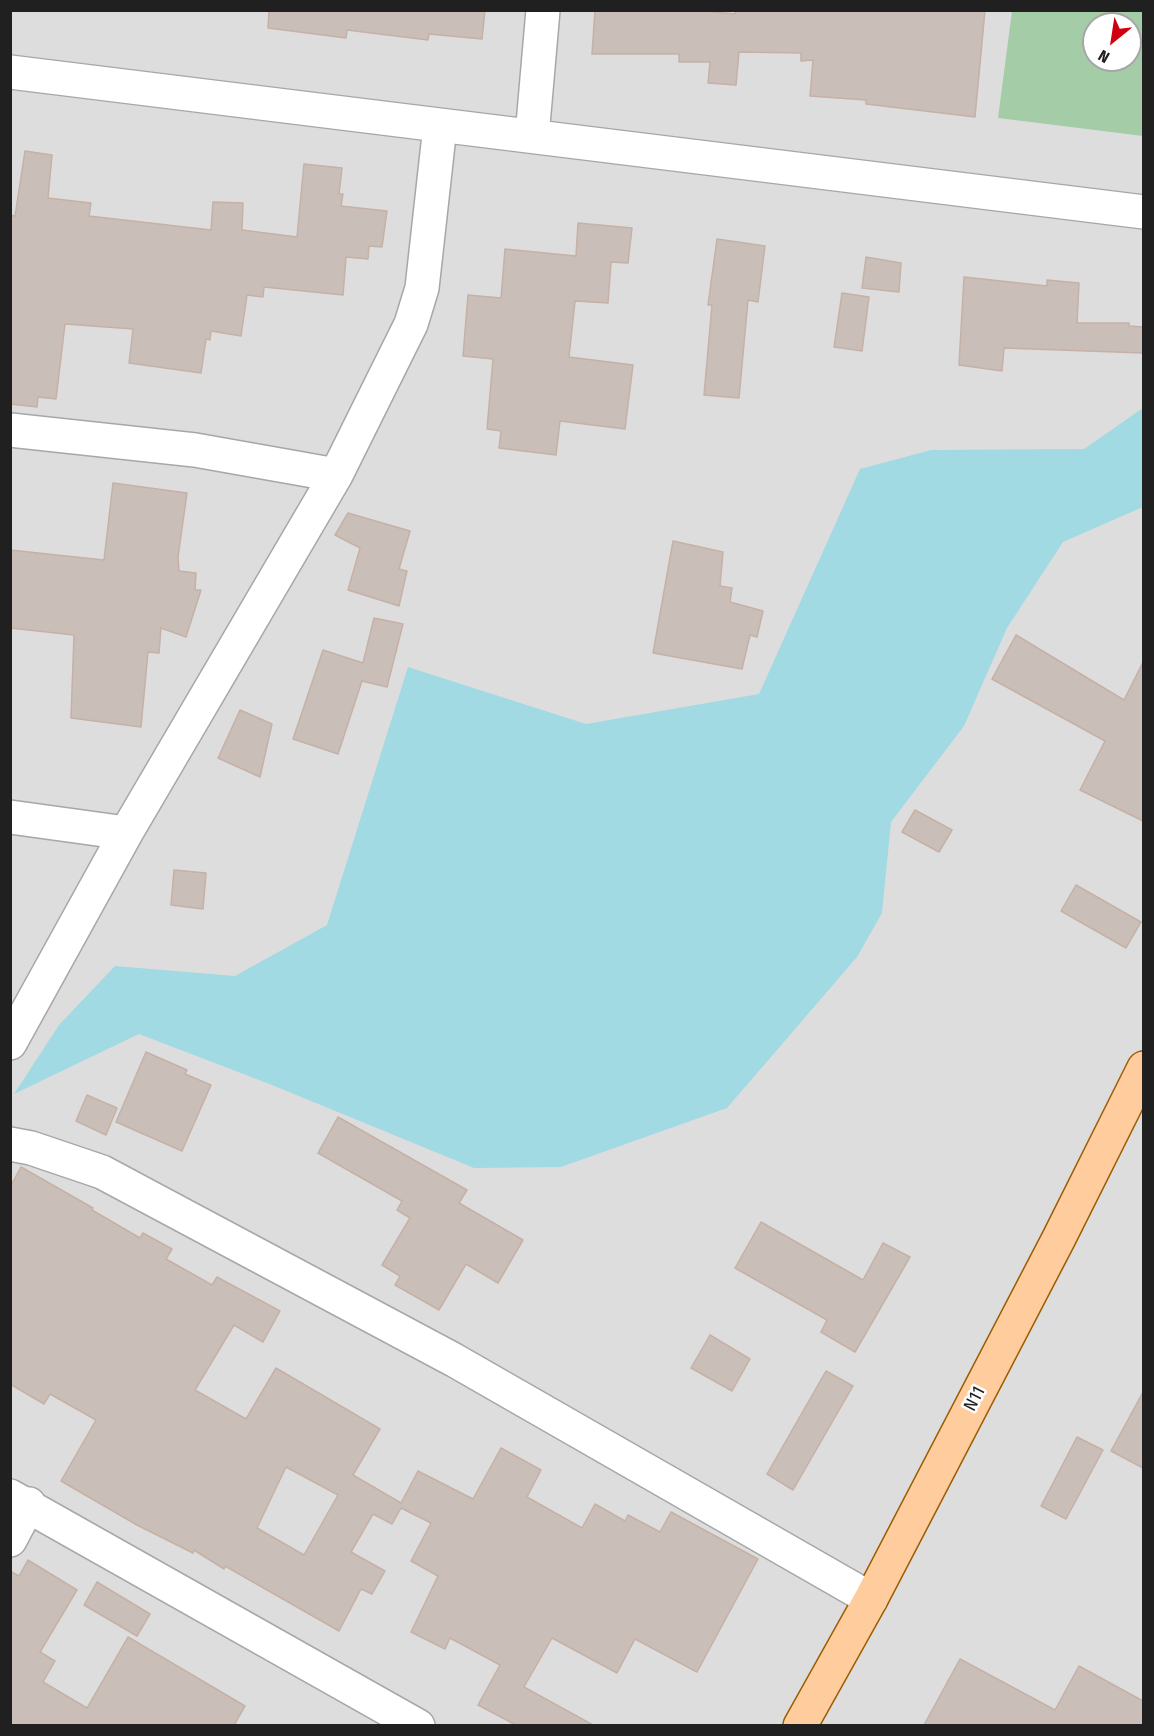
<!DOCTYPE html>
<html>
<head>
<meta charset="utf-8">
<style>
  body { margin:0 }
  #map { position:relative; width:1154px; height:1736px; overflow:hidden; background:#f2ede6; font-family:"Fira Sans Condensed",sans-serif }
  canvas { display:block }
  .frame { position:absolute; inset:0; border:12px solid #202020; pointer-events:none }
  .north { position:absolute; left:1082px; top:12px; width:60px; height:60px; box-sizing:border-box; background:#fff; border:2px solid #a6a6a6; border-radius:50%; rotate:210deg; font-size:16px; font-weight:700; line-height:24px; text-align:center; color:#202020 }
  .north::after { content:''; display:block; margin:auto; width:21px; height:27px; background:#d00011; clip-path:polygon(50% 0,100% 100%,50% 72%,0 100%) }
</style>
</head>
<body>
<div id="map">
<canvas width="1154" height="1736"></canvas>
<div class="frame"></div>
<div class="north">N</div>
</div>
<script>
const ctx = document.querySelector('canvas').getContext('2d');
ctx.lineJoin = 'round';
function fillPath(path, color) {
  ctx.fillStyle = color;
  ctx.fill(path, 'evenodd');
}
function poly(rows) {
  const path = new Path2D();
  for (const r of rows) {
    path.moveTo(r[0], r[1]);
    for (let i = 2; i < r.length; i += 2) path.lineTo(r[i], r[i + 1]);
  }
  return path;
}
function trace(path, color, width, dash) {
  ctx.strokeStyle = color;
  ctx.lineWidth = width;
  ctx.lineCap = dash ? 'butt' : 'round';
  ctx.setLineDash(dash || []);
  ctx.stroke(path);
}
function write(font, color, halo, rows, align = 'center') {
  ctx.font = font + ' "Fira Sans Condensed",sans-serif';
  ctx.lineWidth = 5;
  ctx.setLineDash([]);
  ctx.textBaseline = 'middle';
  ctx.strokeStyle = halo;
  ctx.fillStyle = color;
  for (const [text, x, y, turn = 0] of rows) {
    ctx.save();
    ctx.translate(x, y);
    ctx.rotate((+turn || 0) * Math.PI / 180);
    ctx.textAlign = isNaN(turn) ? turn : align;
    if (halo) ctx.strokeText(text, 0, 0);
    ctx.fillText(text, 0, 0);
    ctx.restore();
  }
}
const residential = poly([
  [11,11,1143,11,1143,1725,11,1725],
  [1094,24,1130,24,1130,60,1094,60]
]);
const cemetery = poly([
  [1012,11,1143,11,1143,136,998,118],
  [1094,24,1130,24,1130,60,1094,60]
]);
const water = poly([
  [1143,408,1143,507,1063,542,1007,628,964,726,891,822,882,913,857,957,727,1108,561,1167,474,1168,272,1085,139,1034,14,1094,59,1025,115,966,235,976,327,925,408,667,586,724,759,694,860,469,931,450,1084,449]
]);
const building = poly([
  [269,10,485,10,482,39,429,34,428,40,347,30,346,38,268,28,269,10],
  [595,10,693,10,735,14,735,10,985,10,975,117,866,104,866,100,810,96,813,60,801,61,801,53,739,52,736,85,708,83,710,62,679,62,679,54,592,54,595,10],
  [25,151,52,155,48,198,91,203,89,216,211,230,213,202,243,203,242,230,297,237,304,164,342,168,339,194,343,194,341,206,387,211,382,247,369,246,368,259,346,257,343,295,264,287,263,297,247,295,241,336,211,331,210,340,206,339,201,373,129,363,133,329,65,324,56,399,38,397,37,407,10,404,10,215,15,216,25,151],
  [578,223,632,228,628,263,611,262,608,303,575,301,569,357,633,365,625,429,560,421,556,455,499,448,501,431,487,429,493,359,463,356,468,295,501,298,505,249,576,256,578,223],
  [717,239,765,246,758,302,748,300,739,398,704,395,712,305,708,305,717,239],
  [866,257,901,263,899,292,862,288,866,257],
  [964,277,1047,286,1047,280,1079,283,1077,323,1129,323,1129,326,1143,327,1143,353,1004,348,1002,371,959,365,964,277],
  [842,293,869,297,862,351,834,347,842,293],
  [113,483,187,493,178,557,179,571,196,573,195,590,201,590,186,637,161,628,159,653,148,652,141,727,71,718,74,635,10,628,10,550,104,560,113,483],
  [348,513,410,531,399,569,407,571,399,606,348,590,360,548,335,535,348,513],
  [673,541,723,552,720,586,732,588,730,602,763,611,757,637,750,635,742,669,653,653,673,541],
  [374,618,403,624,387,687,362,681,338,754,293,739,323,650,363,663,374,618],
  [1016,635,1124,700,1143,662,1143,821,1080,790,1105,741,992,679,1016,635],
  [240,710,272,724,260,777,218,758,240,710],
  [915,810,952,830,939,852,902,832,915,810],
  [174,870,206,873,203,909,171,905,174,870],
  [1076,885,1141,922,1126,948,1061,911,1076,885],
  [146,1052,187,1070,185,1074,211,1085,182,1151,116,1122,146,1052],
  [87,1095,117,1108,106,1135,76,1121,87,1095],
  [338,1117,467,1190,459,1203,523,1240,498,1283,466,1264,439,1310,395,1285,400,1276,382,1265,410,1218,397,1210,402,1201,318,1153,338,1117],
  [21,1167,93,1208,92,1210,140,1238,143,1233,172,1249,166,1259,212,1285,217,1277,280,1311,263,1342,234,1325,195,1390,246,1419,276,1368,380,1429,353,1475,401,1503,418,1471,473,1499,501,1448,541,1470,527,1497,582,1528,595,1504,625,1521,628,1515,660,1532,671,1512,758,1559,697,1672,635,1639,617,1673,552,1638,524,1687,593,1725,516,1725,478,1705,500,1665,450,1638,445,1649,411,1632,438,1576,411,1561,431,1523,401,1508,392,1524,373,1514,351,1552,385,1571,372,1594,361,1589,339,1631,225,1566,224,1569,194,1550,193,1553,137,1525,61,1481,96,1420,50,1394,44,1404,10,1384,10,1187,21,1167],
  [286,1467,338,1495,304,1555,257,1528,286,1467],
  [761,1222,863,1280,883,1243,910,1257,855,1352,821,1332,827,1320,735,1268,761,1222],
  [710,1335,750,1359,732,1391,691,1368,710,1335],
  [826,1371,853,1386,793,1490,767,1474,826,1371],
  [1143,1392,1143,1468,1111,1451,1143,1392],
  [1077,1437,1103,1450,1066,1519,1041,1506,1077,1437],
  [28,1560,77,1590,40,1652,55,1661,43,1682,87,1708,128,1637,245,1706,234,1725,10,1725,10,1571,19,1576,28,1560],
  [97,1582,150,1614,137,1636,84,1605,97,1582],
  [960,1659,1055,1710,1079,1666,1143,1701,1143,1725,924,1725,960,1659]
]);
const minor = poly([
  [10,72,1144,212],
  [532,136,543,10],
  [10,430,195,450,336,475],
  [10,817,126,833],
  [10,1043,126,833,336,475,411,324,422,288,440,126],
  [10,1144,31,1148,102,1172,454,1360,871,1599],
  [10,1496,418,1726],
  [10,1540,29,1504]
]);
const major = poly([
  [800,1726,871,1599,1059,1238,1144,1068]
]);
const streetNames = [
  ["N11",975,1399,-63]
];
fillPath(residential, '#dedddd');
fillPath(cemetery, '#a4cda7');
fillPath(water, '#a2dae3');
fillPath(building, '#cabeb8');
trace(building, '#c5b1a6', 1.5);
trace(minor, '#a7a7a7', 36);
trace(major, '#9c5c00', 36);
trace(minor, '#fff', 33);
trace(major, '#ffcd9d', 33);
write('18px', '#202020', '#fff', streetNames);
</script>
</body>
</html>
